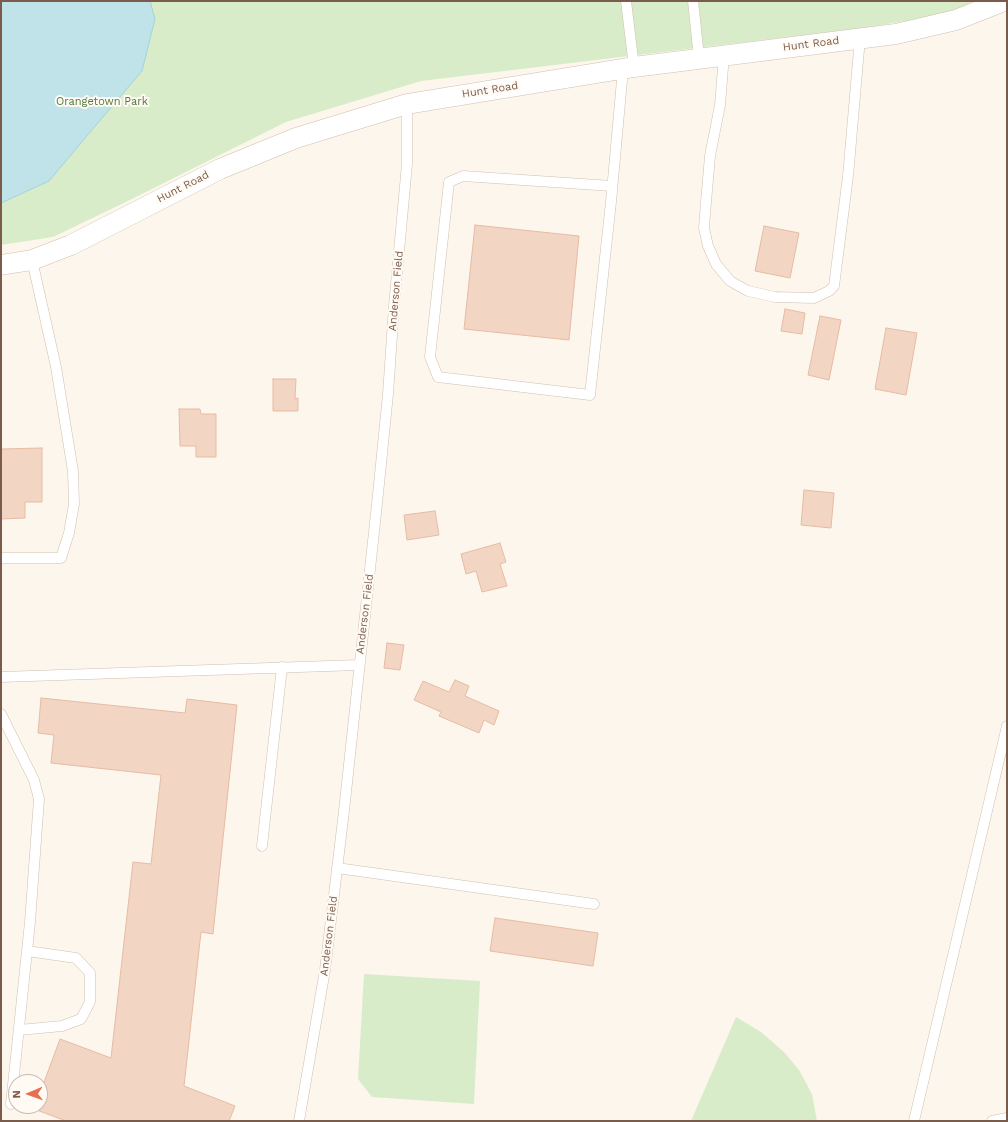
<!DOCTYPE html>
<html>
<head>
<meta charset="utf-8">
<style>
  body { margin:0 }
  #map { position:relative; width:1008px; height:1122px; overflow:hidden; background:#fdf6ec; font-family:"Work Sans",sans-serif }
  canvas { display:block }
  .frame { position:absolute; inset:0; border:2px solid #7a5c4d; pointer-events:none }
  .north { position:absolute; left:8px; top:1074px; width:40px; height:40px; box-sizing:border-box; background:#fffaf3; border:1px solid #cabbb1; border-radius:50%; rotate:268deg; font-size:11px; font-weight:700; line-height:16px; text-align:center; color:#7a5c4d }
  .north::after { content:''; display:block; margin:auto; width:14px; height:18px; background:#e76f51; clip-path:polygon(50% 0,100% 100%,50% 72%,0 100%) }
</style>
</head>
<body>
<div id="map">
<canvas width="1008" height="1122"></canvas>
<div class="frame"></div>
<div class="north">N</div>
</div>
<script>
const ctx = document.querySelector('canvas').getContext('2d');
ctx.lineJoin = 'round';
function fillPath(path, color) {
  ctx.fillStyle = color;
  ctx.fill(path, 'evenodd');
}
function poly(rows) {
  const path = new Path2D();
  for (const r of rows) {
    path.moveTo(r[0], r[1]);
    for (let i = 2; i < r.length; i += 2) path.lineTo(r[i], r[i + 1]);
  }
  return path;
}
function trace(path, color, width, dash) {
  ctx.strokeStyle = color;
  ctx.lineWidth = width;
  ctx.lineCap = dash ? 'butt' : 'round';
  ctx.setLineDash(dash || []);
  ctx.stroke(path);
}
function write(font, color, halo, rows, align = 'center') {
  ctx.font = font + ' "Work Sans",sans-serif';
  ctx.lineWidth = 4;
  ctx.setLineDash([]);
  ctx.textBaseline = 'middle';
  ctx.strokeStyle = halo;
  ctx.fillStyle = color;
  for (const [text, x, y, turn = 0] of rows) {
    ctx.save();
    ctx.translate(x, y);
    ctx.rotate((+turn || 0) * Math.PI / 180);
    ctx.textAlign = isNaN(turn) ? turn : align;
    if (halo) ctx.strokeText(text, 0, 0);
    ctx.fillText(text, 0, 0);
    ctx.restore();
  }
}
const green = poly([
  [1,1,974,1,947,14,863,28,421,81,286,122,134,198,53,237,1,245],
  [364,974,480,981,474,1104,372,1097,358,1079],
  [736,1017,761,1032,784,1052,799,1070,812,1094,817,1121,691,1121]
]);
const water = poly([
  [1,1,150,1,155,19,142,71,91,131,49,181,1,203,1,1]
]);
const building = poly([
  [475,225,579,236,569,340,464,329,475,225],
  [764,226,799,233,790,278,755,271,764,226],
  [785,309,805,313,802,334,781,331,785,309],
  [820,316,841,320,829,380,808,375,820,316],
  [886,328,917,333,906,395,875,389,886,328],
  [273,379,296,379,295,399,298,398,298,411,273,411,273,379],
  [179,409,200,409,201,414,216,414,216,457,196,457,196,446,180,446,179,409],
  [42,448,42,502,25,502,25,518,1,519,1,449,42,448],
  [804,490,834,493,831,528,801,525,804,490],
  [435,511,439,535,407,540,404,515,435,511],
  [500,543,506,562,500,564,507,586,482,592,476,571,466,574,461,554,500,543],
  [387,643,404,645,400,670,384,668,387,643],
  [455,680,469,686,465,696,499,711,494,725,484,720,479,733,439,716,441,712,414,700,423,681,449,692,455,680],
  [41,698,185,713,187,699,237,705,213,934,201,932,184,1086,235,1106,229,1121,66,1121,34,1109,35,1106,40,1106,40,1093,60,1039,111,1058,133,862,151,864,161,775,51,763,54,735,38,733,41,698],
  [495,918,598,933,593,966,490,951,495,918]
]);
const service = poly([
  [626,1,634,67],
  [693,1,699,58],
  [724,55,720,105,710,156,706,202,704,228,708,246,716,264,730,281,748,291,775,297,814,298,829,291,834,286,848,176,860,38],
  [612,186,463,176,449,182,430,357,438,377,590,395,611,202,623,69],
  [1,558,61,558,69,533,74,504,73,471,56,367,32,260],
  [1,677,359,665],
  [1,714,34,780,39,799,30,922,11,1104],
  [262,846,282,667],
  [337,868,594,904],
  [19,1030,62,1026,81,1019,90,1002,90,973,76,958,27,951],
  [299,1121,325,970,344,811,377,504,388,394,394,306,407,164,407,104],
  [914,1121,1007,726],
  [992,1121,1007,1118]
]);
const minor = poly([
  [1,265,32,260,71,245,220,169,296,138,407,104,634,67,896,34,956,20,1004,1]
]);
const streetNames = [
  ["Hunt Road",811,44,-7],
  ["Hunt Road",490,90,-9],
  ["Hunt Road",183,187,-27],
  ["Anderson Field",396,291,-85],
  ["Anderson Field",365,614,-83],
  ["Anderson Field",329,936,-83]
];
const parkNames = [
  ["Orangetown Park",102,102]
];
fillPath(green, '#d8ecc9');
fillPath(water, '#bfe3e8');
trace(water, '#a5d3da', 1);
fillPath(building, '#f3d5c3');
trace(building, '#e6bba3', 1);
trace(service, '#d1beb0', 11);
trace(minor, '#d1beb0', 21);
trace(service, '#fff', 10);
trace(minor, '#fff', 20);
write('11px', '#7a5c4d', '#fffaf3', streetNames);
write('11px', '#537a41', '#fffaf3', parkNames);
</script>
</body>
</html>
